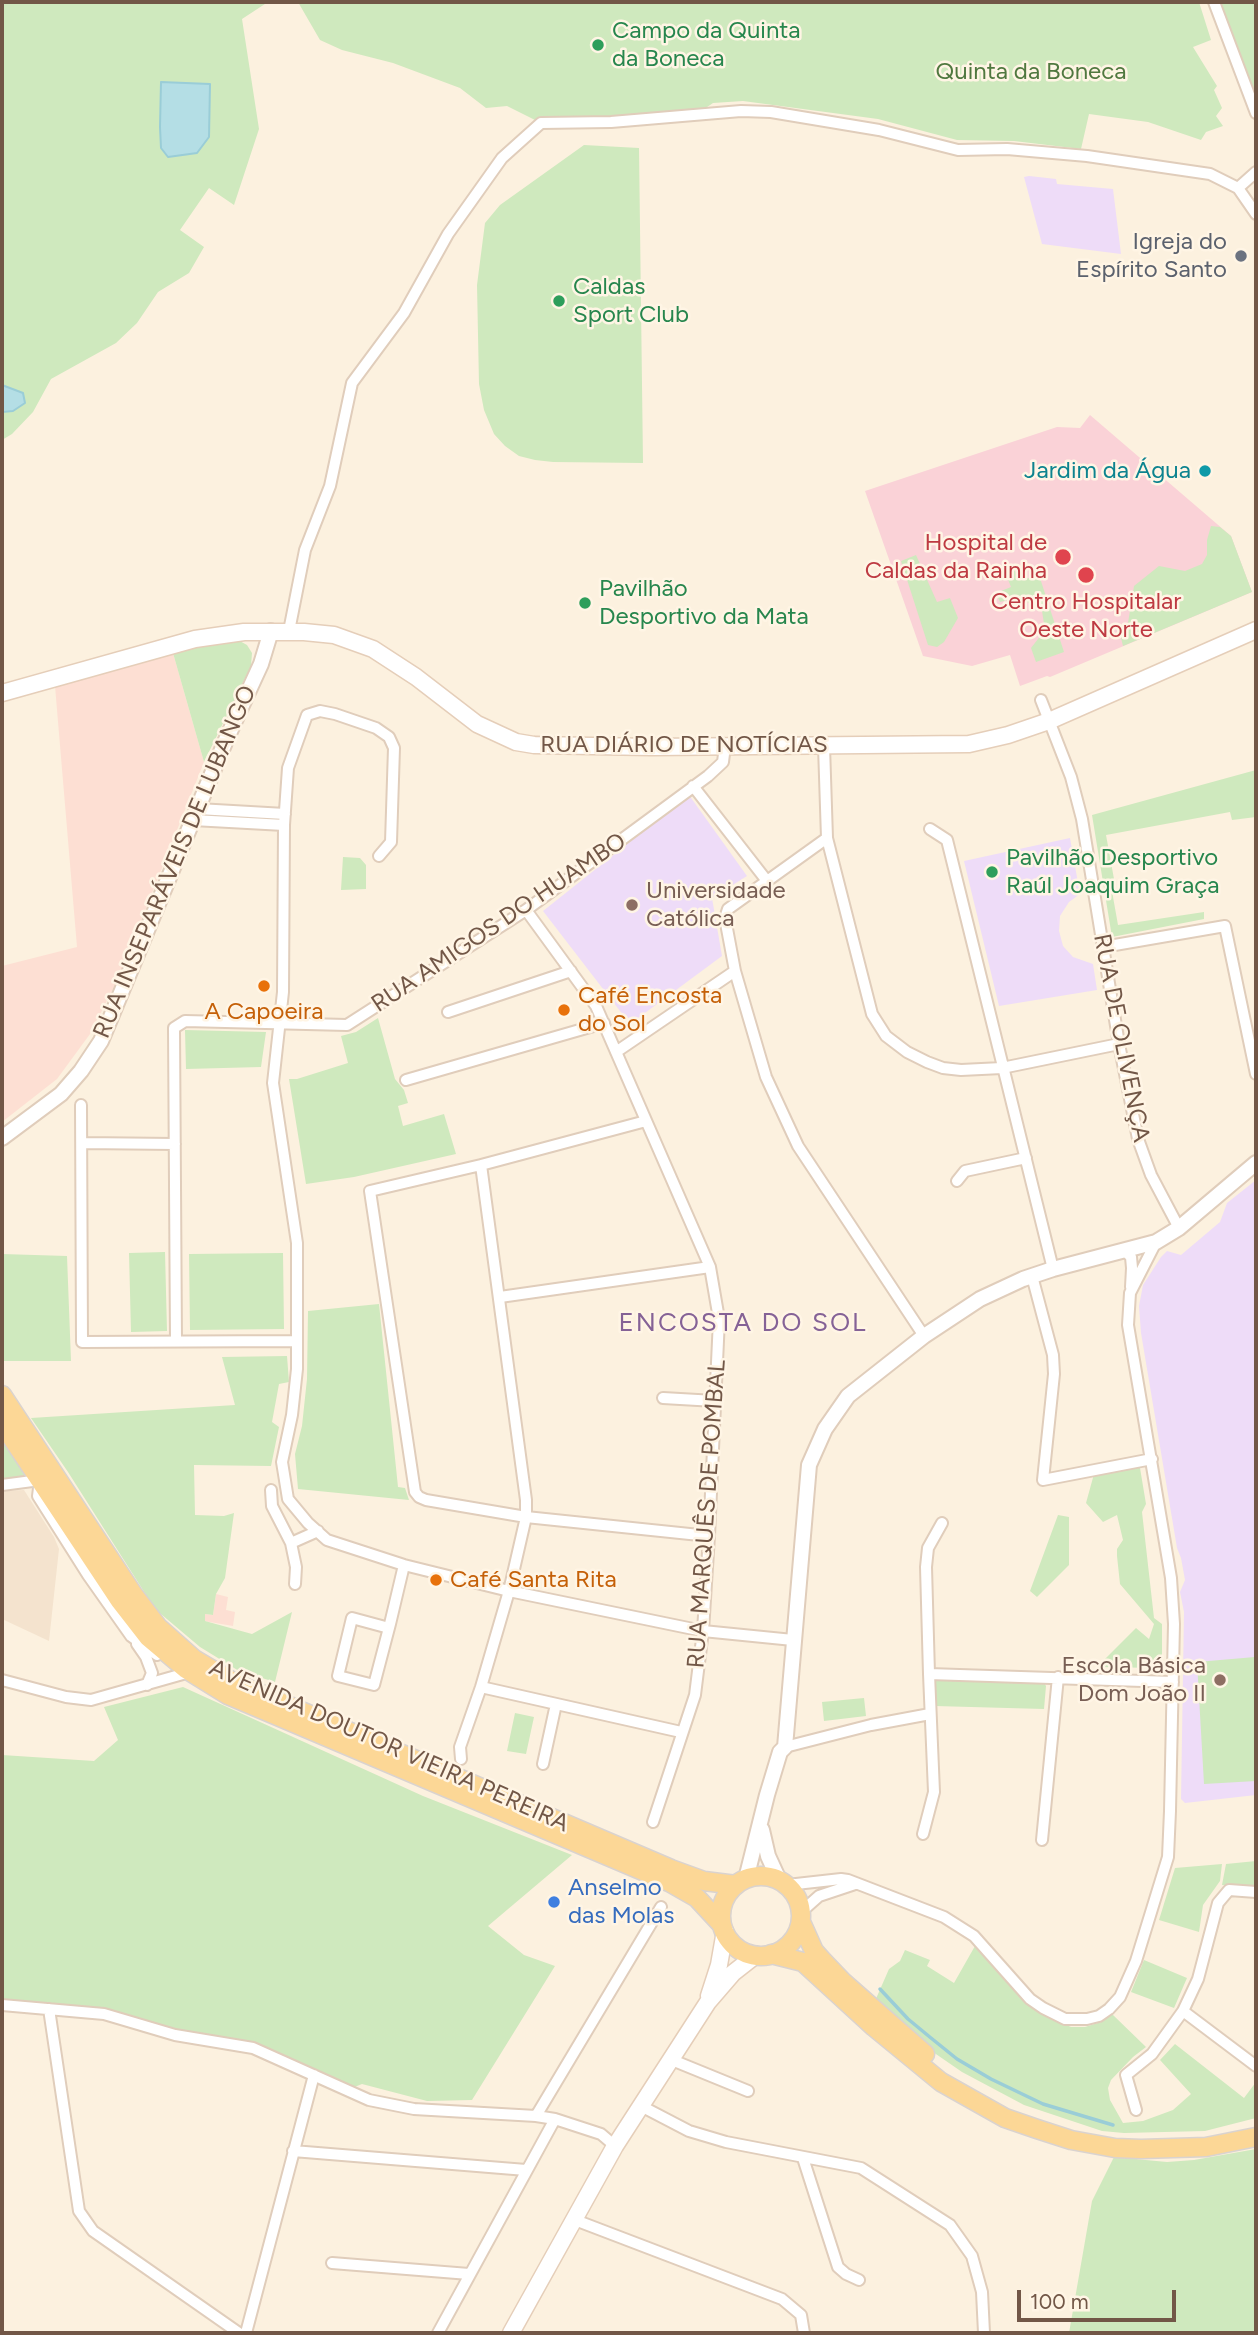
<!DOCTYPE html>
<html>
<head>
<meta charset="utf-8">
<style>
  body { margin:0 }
  #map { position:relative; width:1258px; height:2335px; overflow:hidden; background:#fcf1df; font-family:Figtree,sans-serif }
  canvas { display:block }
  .frame { position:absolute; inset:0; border:4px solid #725747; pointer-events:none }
  .scale { position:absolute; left:1017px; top:2290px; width:159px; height:32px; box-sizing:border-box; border:4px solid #725747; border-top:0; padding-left:9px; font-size:21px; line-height:24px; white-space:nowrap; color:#725747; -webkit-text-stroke:5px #fff5e5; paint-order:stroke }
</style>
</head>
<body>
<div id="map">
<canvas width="1258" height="2335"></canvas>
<div class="frame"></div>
<div class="scale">100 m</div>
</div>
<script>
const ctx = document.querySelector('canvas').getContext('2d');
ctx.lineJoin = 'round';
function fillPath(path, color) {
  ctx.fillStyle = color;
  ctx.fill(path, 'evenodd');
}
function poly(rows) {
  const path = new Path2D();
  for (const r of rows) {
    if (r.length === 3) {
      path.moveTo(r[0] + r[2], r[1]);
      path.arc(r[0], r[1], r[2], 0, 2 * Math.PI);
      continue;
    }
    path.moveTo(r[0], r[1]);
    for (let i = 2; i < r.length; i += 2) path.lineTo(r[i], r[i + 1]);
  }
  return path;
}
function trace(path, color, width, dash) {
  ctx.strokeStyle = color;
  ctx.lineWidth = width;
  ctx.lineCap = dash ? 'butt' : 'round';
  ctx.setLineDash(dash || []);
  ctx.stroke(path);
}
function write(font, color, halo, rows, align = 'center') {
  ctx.font = font + ' Figtree,sans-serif';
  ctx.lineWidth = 5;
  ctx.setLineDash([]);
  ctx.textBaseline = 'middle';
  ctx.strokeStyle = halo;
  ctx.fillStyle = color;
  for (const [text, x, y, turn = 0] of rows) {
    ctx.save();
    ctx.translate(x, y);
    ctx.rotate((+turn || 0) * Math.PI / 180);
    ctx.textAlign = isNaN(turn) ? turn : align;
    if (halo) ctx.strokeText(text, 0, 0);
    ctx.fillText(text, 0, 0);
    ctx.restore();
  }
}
const residential = poly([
  [24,1490,54,1537,59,1549,49,1641,2,1619,2,1491]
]);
const commercial = poly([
  [173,653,204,762,118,979,90,1034,57,1079,2,1122,2,966,77,947,55,686],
  [216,1594,228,1597,226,1610,235,1612,233,1626,204,1621,205,1614,213,1615]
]);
const education = poly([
  [1029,176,1056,179,1057,184,1113,189,1121,254,1042,244,1024,177],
  [689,795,747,876,712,898,722,956,630,1024,543,911],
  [1070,838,1080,894,1069,902,1060,916,1059,931,1063,946,1073,957,1093,964,1097,990,999,1006,964,861],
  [1256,1180,1256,1795,1185,1803,1181,1799,1184,1612,1180,1592,1185,1580,1181,1558,1177,1548,1141,1333,1139,1306,1143,1285,1161,1257,1167,1251,1181,1255,1220,1222,1227,1203]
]);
const medical = poly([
  [1090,415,1231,536,1252,592,1050,677,1047,676,1020,686,1010,655,972,666,923,656,865,491,1057,427,1080,428]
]);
const green = poly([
  [2,2,268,2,242,19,259,129,234,205,209,188,180,230,204,247,189,273,158,292,137,323,116,343,51,379,33,412,12,434,2,440],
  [298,2,1199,2,1211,40,1193,47,1217,86,1214,90,1222,108,1216,116,1223,126,1206,132,1201,140,1148,122,1089,114,1081,149,1014,141,957,140,878,119,743,101,713,103,694,116,541,123,507,106,486,108,460,88,393,63,342,50,320,40],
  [1220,2,1256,2,1256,94,1247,75],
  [584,145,639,148,643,463,553,462,535,460,519,456,505,446,494,434,484,410,479,384,477,285,485,223,500,205],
  [1211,526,1220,527,1231,536,1252,592,1123,646,1121,638,1128,623,1134,586,1159,566,1185,571,1202,564,1207,555,1207,540],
  [916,555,937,602,950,598,958,618,944,642,937,647,928,645,901,561],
  [1012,564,1016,573,1026,578,1040,578,1064,652,1036,662,1031,648,1045,630,1042,611,1019,597,1000,602,996,593,1011,587,1003,567],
  [236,639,247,645,252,653,251,666,204,762,173,653],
  [1256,770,1256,817,1232,820,1230,812,1106,835,1114,879,1110,880,1118,925,1204,912,1204,919,1112,937,1092,815],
  [343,857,360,858,366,865,366,889,341,890],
  [378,1018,395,1079,404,1090,408,1103,398,1106,403,1126,444,1114,456,1154,354,1177,306,1184,289,1079,297,1079,348,1063,341,1036,356,1032],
  [185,1030,266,1032,261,1067,186,1069],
  [165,1252,167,1331,131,1332,129,1253],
  [283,1253,284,1329,190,1330,189,1254],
  [2,1254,67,1256,71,1361,2,1361],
  [379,1304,398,1487,405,1488,409,1500,298,1489,295,1454,302,1426,307,1379,308,1311],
  [287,1356,289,1382,279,1384,272,1422,279,1427,271,1466,194,1465,195,1515,224,1516,234,1513,225,1578,216,1594,213,1615,205,1614,205,1621,252,1634,292,1612,275,1682,239,1671,200,1647,155,1609,68,1472,31,1418,235,1405,222,1357],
  [2,1439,27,1479,2,1482],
  [1137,1467,1140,1468,1146,1504,1142,1512,1154,1618,1162,1624,1162,1658,1154,1668,1103,1667,1103,1661,1136,1628,1149,1639,1154,1624,1120,1584,1117,1556,1117,1549,1123,1540,1117,1515,1103,1522,1086,1503,1094,1474],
  [1058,1515,1069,1517,1069,1565,1037,1597,1030,1591],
  [1255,1657,1256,1781,1204,1784,1197,1662],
  [940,1679,1043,1681,1046,1686,1044,1709,935,1706,935,1680],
  [183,1687,423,1796,572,1855,488,1926,524,1955,555,1966,472,2100,427,2101,362,2084,352,2088,253,2044,36,2004,2,1999,2,1755,94,1761,118,1740,104,1707],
  [864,1698,866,1716,824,1721,822,1702],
  [515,1713,534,1717,526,1754,507,1751],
  [1256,1861,1256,1885,1222,1885,1226,1864],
  [1222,1864,1220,1881,1203,1905,1199,1932,1159,1920,1175,1868],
  [975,1946,1023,2000,1043,2015,1071,2027,1085,2027,1101,2022,1112,2014,1146,2047,1133,2057,1111,2080,1108,2088,1110,2100,1123,2123,1143,2121,1173,2110,1191,2094,1160,2060,1175,2044,1244,2098,1256,2082,1256,2118,1205,2131,1124,2133,1102,2131,1024,2105,962,2072,933,2052,875,2001,889,1969,900,1961,905,1950,930,1960,927,1966,954,1983],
  [1144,1960,1187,1978,1174,2008,1131,1992],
  [1256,2149,1256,2333,1069,2333,1092,2201,1114,2157,1167,2162,1194,2160]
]);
const water = poly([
  [161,82,210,84,209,137,197,153,168,157,161,148,160,127,161,82],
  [2,385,23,393,25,403,13,411,2,412,2,385]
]);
const stream = poly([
  [880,1989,908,2019,931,2038,957,2059,991,2079,1043,2104,1113,2125]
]);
const minor = poly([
  [1214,2,1256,113],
  [1238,188,1256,172],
  [289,631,305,550,330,486,352,383,404,313,448,234,502,158,541,123,611,122,741,111,771,112,879,130,958,150,1007,149,1087,156,1210,174,1238,188,1256,214],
  [1041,700,1071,777,1082,819,1119,1044,1138,1139,1151,1175,1179,1228],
  [824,746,827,838,872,1014,886,1036,907,1052,927,1062,943,1068,961,1070,1002,1068,1119,1044],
  [693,786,767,881],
  [198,809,285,814],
  [193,820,284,825],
  [930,829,947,840,1053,1269],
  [827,838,728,909,725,918,735,971,766,1077,798,1146,924,1336],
  [379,856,391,842,394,748,389,737,376,728,335,714,320,711,307,715,288,768,284,825,283,992,273,1083,297,1243,297,1369,292,1415,282,1462,288,1499,308,1523,327,1540,404,1565,509,1591,703,1631,793,1640],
  [526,910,596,1006,710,1267,719,1319,709,1536,703,1631,695,1695,653,1822],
  [1103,947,1225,926,1256,1074],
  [448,1012,571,971],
  [616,1052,735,971],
  [406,1080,604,1023],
  [81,1105,82,1342,296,1341],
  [82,1143,175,1144],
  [481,1165,370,1191,415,1492,419,1497,426,1500,526,1517,709,1536],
  [957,1181,965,1171,1026,1158],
  [1124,1250,1131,1257,1132,1268,1131,1287],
  [1032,1276,1053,1355,1054,1374,1043,1480,1152,1459],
  [500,1297,710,1267],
  [176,1341,174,1028,185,1021,347,1025,526,910,708,776,723,762,725,746],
  [663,1398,715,1401],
  [2,1485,40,1480,38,1496,88,1575,131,1636,157,1655],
  [271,1490,272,1506,291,1543,296,1567,295,1584],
  [942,1523,928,1548,926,1567,929,1674,1173,1682],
  [291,1543,318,1531],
  [389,1628,352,1618,338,1676,374,1685,390,1624,404,1565],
  [137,1644,146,1657,152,1673,147,1685],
  [2,1680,66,1697,91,1700,190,1672],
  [481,1687,681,1732],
  [785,1747,871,1725,930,1714],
  [461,1759,460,1747,481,1687,509,1591,526,1517,526,1500,481,1165,646,1121],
  [543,1764,556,1704],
  [923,1834,934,1792,929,1674],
  [1042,1840,1058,1677],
  [787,1885,841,1879,848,1880,944,1917,974,1936,1030,1999,1043,2008,1065,2019,1087,2019,1099,2016,1109,2009,1120,1997,1136,1961,1168,1857,1170,1811,1174,1624,1171,1578,1128,1325,1130,1293,1156,1242],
  [801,1912,819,1896,855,1884],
  [2,2005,104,2014,175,2035,253,2048,369,2100,414,2109,536,2116,555,2119,601,2134,615,2146],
  [49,2009,79,2211,93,2231,239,2333],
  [1183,2011,1256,2066],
  [672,2060,748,2091],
  [641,2106,689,2131,726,2142,861,2168,950,2225,972,2256,982,2292,984,2333],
  [1136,2110,1126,2075,1152,2054,1183,2011,1198,1979,1218,1903,1229,1890,1256,1892],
  [536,2116,661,1907],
  [293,2151,526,2170],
  [803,2158,838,2267,846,2274,859,2280],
  [575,2220,782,2299,801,2315,804,2333],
  [332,2263,469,2274],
  [246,2333,314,2075],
  [438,2333,555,2119]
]);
const tertiary = poly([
  [2,1138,61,1094,81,1071,101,1041,226,740,261,664,271,631],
  [762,1830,768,1856,779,1880],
  [746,1879,767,1795,780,1752,785,1747,809,1465,825,1429,848,1396,924,1336,980,1299,1023,1279,1053,1269,1156,1242,1179,1228,1256,1163]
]);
const secondary = poly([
  [2,693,195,639,244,632,304,632,334,635,373,649,416,677,477,724,516,742,534,745,652,747,969,744,1008,735,1049,721,1256,630],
  [709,1996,719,1965,725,1931],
  [511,2333,615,2146,708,2002,733,1973,756,1955]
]);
const primary = poly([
  [2,1395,133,1594,158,1627,194,1659,233,1682,671,1869,704,1881,736,1885],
  [2,1423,120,1601,148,1637,186,1669,228,1695,669,1882,697,1898,722,1925],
  [761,1916,40],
  [801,1922,814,1951,822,1960,843,1982,925,2054],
  [771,1954,803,1962,874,2027,941,2082,1005,2118,1037,2129,1071,2140,1115,2148,1141,2149,1206,2147,1256,2137]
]);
const markers = [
  [598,45,7,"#2e9e5b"],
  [1241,256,7,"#6b7280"],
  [559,301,7,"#2e9e5b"],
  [1205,471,7,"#0f9aa8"],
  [1063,557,9,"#e0444e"],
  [1086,575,9,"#e0444e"],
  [585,603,7,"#2e9e5b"],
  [992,872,7,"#2e9e5b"],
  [632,905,7,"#8d6e63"],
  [264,986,7,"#e8710a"],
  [564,1010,7,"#e8710a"],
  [436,1580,7,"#e8710a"],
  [1220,1680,7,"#8d6e63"],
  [554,1902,7,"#3f7fe0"]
];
const leisureNames = [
  ["Campo da Quinta",612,31],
  ["da Boneca",612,59],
  ["Caldas",573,287],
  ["Sport Club",573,315],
  ["Pavilhão",599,589],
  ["Desportivo da Mata",599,617],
  ["Pavilhão Desportivo",1006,858],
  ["Raúl Joaquim Graça",1006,886]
];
const parkNames = [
  ["Quinta da Boneca",1031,72]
];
const worshipNames = [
  ["Igreja do",1227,242],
  ["Espírito Santo",1227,270]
];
const cultureNames = [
  ["Jardim da Água",1191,471]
];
const healthNames = [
  ["Hospital de",1047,543],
  ["Caldas da Rainha",1047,571],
  ["Centro Hospitalar",1086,602,"center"],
  ["Oeste Norte",1086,630,"center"]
];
const streetNames = [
  ["RUA DIÁRIO DE NOTÍCIAS",684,745],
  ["RUA INSEPARÁVEIS DE LUBANGO",175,862,-67],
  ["RUA AMIGOS DO HUAMBO",499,923,-34],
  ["RUA DE OLIVENÇA",1121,1038,79],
  ["RUA MARQUÊS DE POMBAL",707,1514,-86],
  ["AVENIDA DOUTOR VIEIRA PEREIRA",389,1746,24]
];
const educationNames = [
  ["Universidade",646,891],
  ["Católica",646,919],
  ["Escola Básica",1206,1666,"right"],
  ["Dom João II",1206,1694,"right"]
];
const foodNames = [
  ["Café Encosta",578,996],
  ["do Sol",578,1024],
  ["A Capoeira",264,1012,"center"],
  ["Café Santa Rita",450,1580]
];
const shopNames = [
  ["Anselmo",568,1888],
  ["das Molas",568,1916]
];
const neighbourhoodNames = [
  ["ENCOSTA DO SOL",743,1323]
];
fillPath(residential, '#f4e3ce');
fillPath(commercial, '#fddfd3');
fillPath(education, '#eedcf8');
fillPath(medical, '#fad2d7');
fillPath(green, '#cfe9be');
fillPath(water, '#b4dee5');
trace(water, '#9acdd7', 2);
trace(stream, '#9acdd7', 3.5);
trace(minor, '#e0cdbb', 14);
trace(tertiary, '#e0cdbb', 18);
trace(secondary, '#e5ceb9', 19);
trace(primary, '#dad3cf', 21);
trace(minor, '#fff', 10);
trace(tertiary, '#fff', 14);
trace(secondary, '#fff', 16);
trace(primary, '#fcd796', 18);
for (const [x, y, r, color] of markers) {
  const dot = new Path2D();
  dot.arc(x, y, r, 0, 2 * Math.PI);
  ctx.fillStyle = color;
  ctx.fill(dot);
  trace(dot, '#fff5e5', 2.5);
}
write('24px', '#27864d', '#fff5e5', leisureNames, 'left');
write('24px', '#50783f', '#fff5e5', parkNames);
write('24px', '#5b616d', '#fff5e5', worshipNames, 'right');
write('24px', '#0d838f', '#fff5e5', cultureNames, 'right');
write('24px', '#be3a42', '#fff5e5', healthNames, 'right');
write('24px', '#725747', '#fff5e5', streetNames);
write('24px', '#785e54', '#fff5e5', educationNames, 'left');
write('24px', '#c56008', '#fff5e5', foodNames, 'left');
write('24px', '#366cbe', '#fff5e5', shopNames, 'left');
ctx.letterSpacing = '2px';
write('26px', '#856296', '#fff5e5', neighbourhoodNames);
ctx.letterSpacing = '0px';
</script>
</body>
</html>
